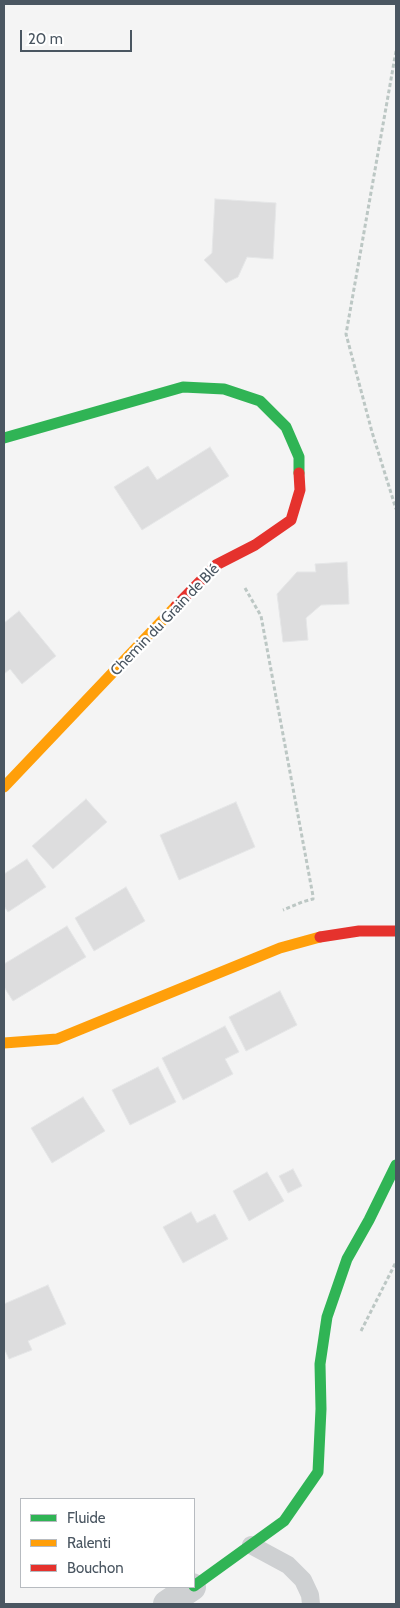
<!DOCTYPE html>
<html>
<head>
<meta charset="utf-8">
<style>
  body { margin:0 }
  #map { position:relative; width:400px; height:1608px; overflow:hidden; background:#f4f4f4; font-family:Cabin,sans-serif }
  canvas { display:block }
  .frame { position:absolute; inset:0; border:5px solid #4a5661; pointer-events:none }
  .legend { position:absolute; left:20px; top:1498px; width:175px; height:90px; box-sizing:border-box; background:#fff; border:1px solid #b7bbc0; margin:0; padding:6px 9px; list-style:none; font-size:15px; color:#4a5661 }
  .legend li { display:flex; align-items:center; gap:10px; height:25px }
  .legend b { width:25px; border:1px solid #b7bbc0 }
  .scale { position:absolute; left:20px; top:30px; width:112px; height:22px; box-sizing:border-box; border:2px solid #4a5661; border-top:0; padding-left:6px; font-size:15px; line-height:18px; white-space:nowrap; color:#4a5661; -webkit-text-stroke:4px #fff; paint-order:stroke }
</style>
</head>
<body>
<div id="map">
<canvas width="400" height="1608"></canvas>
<div class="frame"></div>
<ul class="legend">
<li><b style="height:6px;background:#30b455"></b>Fluide</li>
<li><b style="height:6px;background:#ff9f0a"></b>Ralenti</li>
<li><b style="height:6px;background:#e5322d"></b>Bouchon</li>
</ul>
<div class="scale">20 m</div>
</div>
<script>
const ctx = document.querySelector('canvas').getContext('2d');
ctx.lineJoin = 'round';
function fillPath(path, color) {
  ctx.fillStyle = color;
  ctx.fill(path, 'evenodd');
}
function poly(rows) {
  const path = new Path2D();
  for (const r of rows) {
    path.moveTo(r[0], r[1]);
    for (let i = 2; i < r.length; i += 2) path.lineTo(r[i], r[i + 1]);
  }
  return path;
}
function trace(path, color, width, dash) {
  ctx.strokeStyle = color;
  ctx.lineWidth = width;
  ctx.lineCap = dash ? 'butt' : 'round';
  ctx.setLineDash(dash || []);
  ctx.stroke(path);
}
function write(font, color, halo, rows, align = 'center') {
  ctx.font = font + ' Cabin,sans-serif';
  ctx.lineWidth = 4.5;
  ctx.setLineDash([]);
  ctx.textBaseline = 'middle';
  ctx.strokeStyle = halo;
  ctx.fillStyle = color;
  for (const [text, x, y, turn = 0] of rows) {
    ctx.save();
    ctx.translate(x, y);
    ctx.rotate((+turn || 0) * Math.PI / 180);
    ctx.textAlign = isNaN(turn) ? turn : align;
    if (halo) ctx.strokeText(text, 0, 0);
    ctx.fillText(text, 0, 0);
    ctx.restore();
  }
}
const building = poly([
  [215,199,276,203,273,259,247,257,238,277,226,283,204,260,212,253,215,199],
  [210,447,229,476,142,530,114,487,148,466,157,480,210,447],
  [347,562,349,604,321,605,306,618,308,640,283,642,277,594,297,572,316,572,315,564,347,562],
  [19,611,56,656,22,684,10,669,4,674,4,623,19,611],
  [86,799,107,822,53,869,32,846,86,799],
  [236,802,255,847,179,880,160,835,236,802],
  [27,859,46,887,8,912,4,906,4,874,27,859],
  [126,887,145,921,94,951,75,918,126,887],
  [67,926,86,957,13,1001,4,987,4,964,67,926],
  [280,991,297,1025,246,1051,229,1017,280,991],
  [225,1026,239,1052,225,1059,233,1074,183,1100,162,1058,225,1026],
  [158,1067,176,1102,130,1125,112,1090,158,1067],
  [83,1097,105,1131,52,1163,31,1128,83,1097],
  [293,1169,302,1186,288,1193,279,1176,293,1169],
  [267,1172,284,1201,249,1221,233,1191,267,1172],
  [191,1212,197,1223,215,1214,228,1239,183,1263,163,1227,191,1212],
  [48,1285,66,1324,28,1341,32,1350,9,1359,4,1348,4,1304,48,1285]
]);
const path = poly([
  [396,51,346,334,372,432,396,509],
  [245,588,261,616,313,896,313,899,302,902,283,910],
  [361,1331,396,1262]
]);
const lane = poly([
  [251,1545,288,1565,303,1580,310,1595,311,1604]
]);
const street = poly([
  [167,1604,192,1587]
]);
const fast = poly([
  [4,438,183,387,224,389,260,401,286,427,299,457,299,473],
  [194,1586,284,1521,318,1472,321,1409,320,1364,327,1317,347,1259,369,1220,396,1165]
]);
const slow = poly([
  [4,787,176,606],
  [4,1043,57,1039,280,948,320,937]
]);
const jam = poly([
  [176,606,216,565,255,545,291,520,300,490,299,473],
  [320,937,359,931,396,931]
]);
const streetNames = [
  ["Chemin du Grain de Blé",165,620,-46]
];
fillPath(building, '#ddddde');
trace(building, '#e5e6e7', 1);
trace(path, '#bcc7c4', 3, [4, 2.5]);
trace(lane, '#ced0d2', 18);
trace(street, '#ced0d2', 28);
trace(fast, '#30b455', 11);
trace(slow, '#ff9f0a', 11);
trace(jam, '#e5322d', 11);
write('15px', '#4a5661', '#fff', streetNames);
</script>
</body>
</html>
